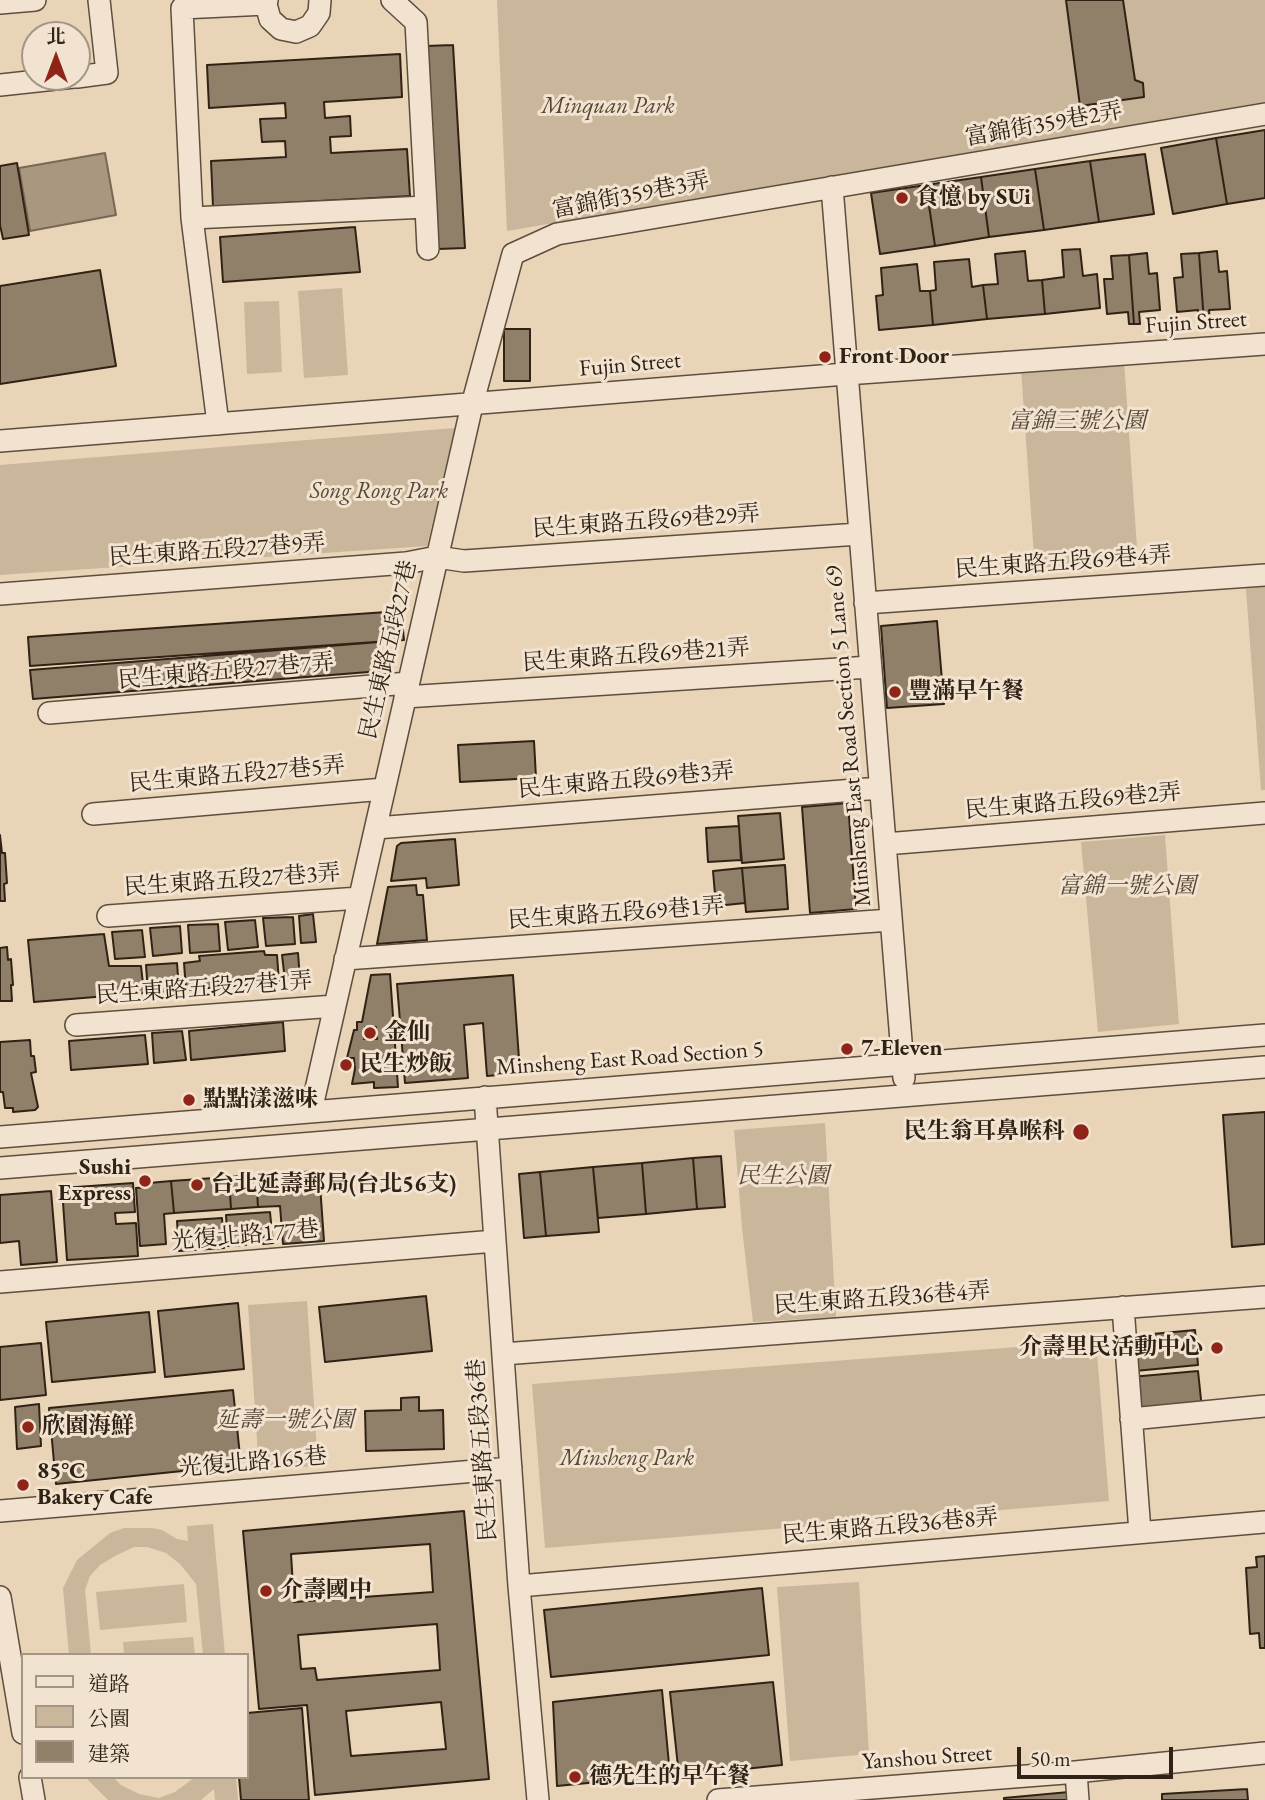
<!DOCTYPE html>
<html>
<head>
<meta charset="utf-8">
<style>
  body { margin:0 }
  #map { position:relative; width:1265px; height:1800px; overflow:hidden; background:#e9d4b7; font-family:"EB Garamond","Noto Serif TC",serif }
  canvas { display:block }
  .legend { position:absolute; left:21px; top:1653px; width:228px; height:126px; box-sizing:border-box; background:#f1e3d0; border:2px solid #a49685; margin:0; padding:9px 12px; list-style:none; font-size:21px; color:#302215 }
  .legend li { display:flex; align-items:center; gap:14px; height:35px }
  .legend b { width:35px; border:2px solid #a49685 }
  .north { position:absolute; left:21px; top:21px; width:70px; height:70px; box-sizing:border-box; background:#f1e3d0; border:2px solid #a49685; border-radius:50%; rotate:0deg; font-size:19px; font-weight:700; line-height:28px; text-align:center; color:#302215 }
  .north::after { content:''; display:block; margin:auto; width:24px; height:32px; background:#8f2418; clip-path:polygon(50% 0,100% 100%,50% 72%,0 100%) }
  .scale { position:absolute; left:1017px; top:1747px; width:156px; height:32px; box-sizing:border-box; border:4px solid #302215; border-top:0; padding-left:9px; font-size:21px; line-height:24px; white-space:nowrap; color:#302215; -webkit-text-stroke:5px #f1e3d0; paint-order:stroke }
</style>
</head>
<body>
<div id="map">
<canvas width="1265" height="1800"></canvas>
<ul class="legend">
<li><b style="height:9px;background:#f1e3d0"></b>道路</li>
<li><b style="height:19px;background:#cab69b"></b>公園</li>
<li><b style="height:19px;background:#907f69"></b>建築</li>
</ul>
<div class="north">北</div>
<div class="scale">50 m</div>
</div>
<script>
const ctx = document.querySelector('canvas').getContext('2d');
ctx.lineJoin = 'round';
function fillPath(path, color) {
  ctx.fillStyle = color;
  ctx.fill(path, 'evenodd');
}
function poly(rows) {
  const path = new Path2D();
  for (const r of rows) {
    path.moveTo(r[0], r[1]);
    for (let i = 2; i < r.length; i += 2) path.lineTo(r[i], r[i + 1]);
  }
  return path;
}
function trace(path, color, width, dash) {
  ctx.strokeStyle = color;
  ctx.lineWidth = width;
  ctx.lineCap = dash ? 'butt' : 'round';
  ctx.setLineDash(dash || []);
  ctx.stroke(path);
}
function write(font, color, halo, rows, align = 'center') {
  ctx.font = font + ' "EB Garamond","Noto Serif TC",serif';
  ctx.lineWidth = 6;
  ctx.setLineDash([]);
  ctx.textBaseline = 'middle';
  ctx.strokeStyle = halo;
  ctx.fillStyle = color;
  for (const [text, x, y, turn = 0] of rows) {
    ctx.save();
    ctx.translate(x, y);
    ctx.rotate((+turn || 0) * Math.PI / 180);
    ctx.textAlign = isNaN(turn) ? turn : align;
    if (halo) ctx.strokeText(text, 0, 0);
    ctx.fillText(text, 0, 0);
    ctx.restore();
  }
}
const green = poly([
  [497,0,1265,0,1265,102,507,231],
  [342,288,348,375,304,378,298,291],
  [279,301,282,372,247,374,244,302],
  [1124,361,1138,562,1035,570,1021,369],
  [455,428,427,546,0,575,0,465],
  [1265,575,1265,790,1261,790,1245,576],
  [1165,835,1179,1024,1098,1032,1081,842],
  [825,1123,836,1317,753,1322,742,1228,734,1130],
  [307,1301,318,1466,259,1470,248,1305],
  [1096,1341,1109,1501,545,1548,532,1384],
  [213,1524,225,1655,203,1655,196,1584,180,1564,166,1553,147,1547,134,1547,117,1555,100,1565,90,1576,85,1590,91,1655,69,1655,63,1588,77,1560,110,1533,124,1528,152,1528,162,1530,177,1539,188,1541,187,1526],
  [859,1582,869,1754,790,1761,777,1587],
  [184,1584,187,1622,100,1630,96,1592],
  [193,1637,195,1655,124,1655,123,1642],
  [85,1777,113,1777,121,1785,139,1794,159,1798,175,1792,195,1777,236,1777,238,1800,215,1800,214,1789,201,1800,108,1800]
]);
const water = poly([
  [105,153,116,215,30,231,19,168,105,153]
]);
const building = poly([
  [1066,0,1123,0,1135,80,1143,83,1144,97,1080,106,1066,0],
  [453,45,465,248,438,249,426,46,453,45],
  [400,54,402,97,324,102,325,118,350,116,351,136,330,137,331,153,407,149,410,196,213,207,211,161,286,157,285,141,262,142,260,119,286,118,285,103,209,108,207,65,400,54],
  [1265,130,1265,198,1227,204,1216,138,1265,130],
  [1216,138,1227,204,1173,214,1161,148,1216,138],
  [1145,154,1154,214,1099,222,1090,161,1145,154],
  [1090,161,1099,222,1044,230,1035,169,1090,161],
  [17,163,29,235,3,239,0,225,0,166,17,163],
  [1035,169,1044,230,989,237,981,177,1035,169],
  [981,177,989,237,935,246,926,185,981,177],
  [926,185,935,246,880,254,871,193,926,185],
  [355,227,360,272,223,282,220,237,355,227],
  [1080,249,1083,276,1097,274,1100,308,1045,314,1042,280,1064,277,1062,250,1080,249],
  [1025,251,1028,281,1042,280,1045,314,987,319,983,285,998,284,995,254,1025,251],
  [1217,251,1219,272,1227,271,1230,309,1209,310,1210,322,1204,322,1199,253,1217,251],
  [1147,253,1149,274,1157,273,1160,310,1139,312,1140,324,1134,324,1129,255,1147,253],
  [1199,253,1204,322,1199,323,1198,310,1177,312,1174,278,1183,277,1181,254,1199,253],
  [1129,255,1134,324,1129,324,1128,312,1107,314,1104,279,1113,279,1111,256,1129,255],
  [969,259,972,287,983,285,987,319,933,325,930,291,936,290,934,262,969,259],
  [917,264,920,291,930,291,933,325,879,330,876,296,883,295,881,268,917,264],
  [100,270,116,366,0,384,0,286,100,270],
  [504,329,530,329,530,381,504,381,504,329],
  [401,611,404,640,30,666,28,637,401,611],
  [937,621,944,704,887,708,881,626,937,621],
  [379,642,381,671,33,699,30,670,379,642],
  [534,741,536,778,460,782,458,745,534,741],
  [848,803,856,909,810,913,802,807,848,803],
  [780,813,784,859,742,863,738,816,780,813],
  [739,826,741,860,708,862,706,828,739,826],
  [0,835,2,853,5,853,7,883,4,884,5,901,0,901,0,835],
  [455,839,459,885,427,888,426,878,391,881,397,846,401,843,455,839],
  [785,865,788,909,746,912,742,868,785,865],
  [742,868,745,903,716,906,713,871,742,868],
  [416,885,417,895,423,895,427,940,377,944,388,887,416,885],
  [313,914,316,942,301,943,299,916,313,914],
  [293,917,295,944,266,946,263,918,293,917],
  [255,920,258,947,228,950,225,922,255,920],
  [218,924,220,951,190,953,188,925,218,924],
  [180,926,182,953,153,956,150,928,180,926],
  [142,930,145,957,115,959,112,932,142,930],
  [104,934,109,966,141,966,144,993,34,1002,28,940,104,934],
  [7,947,8,960,11,959,13,985,11,985,12,1001,0,1001,0,948,7,947],
  [264,951,265,955,277,955,279,982,186,990,184,963,200,961,199,956,264,951],
  [298,953,300,979,285,981,282,955,298,953],
  [177,963,179,990,148,993,146,965,177,963],
  [390,974,398,1087,374,1088,374,1082,352,1084,355,1069,354,1058,347,1058,354,1030,357,1030,357,1022,362,1022,371,975,390,974],
  [513,975,520,1073,487,1076,483,1023,464,1025,468,1078,405,1083,397,984,513,975],
  [283,1022,285,1051,191,1060,189,1031,283,1022],
  [365,1027,376,1027,377,1039,364,1039,365,1027],
  [182,1031,186,1060,154,1063,152,1033,182,1031],
  [145,1035,148,1064,71,1070,69,1041,145,1035],
  [30,1040,31,1056,34,1056,36,1072,31,1073,38,1107,35,1110,13,1112,13,1108,5,1108,3,1092,0,1092,0,1042,30,1040],
  [1265,1112,1265,1244,1232,1247,1223,1115,1265,1112],
  [721,1156,725,1207,697,1209,693,1158,721,1156],
  [693,1158,697,1209,646,1214,642,1163,693,1158],
  [642,1163,646,1214,598,1218,593,1167,642,1163],
  [593,1167,599,1232,546,1236,540,1172,593,1167],
  [319,1171,324,1241,283,1244,280,1206,258,1207,256,1175,319,1171],
  [540,1172,546,1236,524,1238,519,1174,540,1172],
  [256,1175,258,1207,231,1209,229,1177,256,1175],
  [229,1177,231,1209,174,1213,171,1181,229,1177],
  [171,1181,174,1213,164,1214,166,1244,140,1246,136,1188,149,1187,149,1183,171,1181],
  [133,1183,135,1212,115,1213,116,1224,136,1223,138,1256,67,1260,62,1188,133,1183],
  [51,1191,57,1262,21,1265,19,1241,0,1243,0,1195,51,1191],
  [270,1212,273,1243,263,1244,263,1235,246,1236,246,1245,228,1246,226,1215,270,1212],
  [222,1218,224,1248,179,1251,177,1221,222,1218],
  [426,1296,432,1351,325,1362,319,1307,426,1296],
  [238,1303,244,1369,165,1377,158,1311,238,1303],
  [149,1312,155,1372,52,1382,46,1322,149,1312],
  [1195,1330,1198,1365,1135,1371,1131,1336,1195,1330],
  [41,1343,46,1395,0,1400,0,1347,41,1343],
  [1198,1371,1202,1409,1135,1415,1131,1377,1198,1371],
  [233,1390,241,1465,56,1484,49,1408,233,1390],
  [419,1397,419,1411,443,1410,444,1449,366,1451,365,1411,401,1410,401,1398,419,1397],
  [39,1404,41,1446,17,1449,15,1407,39,1404],
  [464,1511,489,1779,315,1795,307,1705,259,1709,243,1531,464,1511],
  [430,1544,433,1592,294,1602,291,1554,430,1544],
  [437,1624,440,1670,317,1680,315,1668,301,1669,298,1635,437,1624],
  [441,1702,446,1749,351,1756,346,1711,441,1702],
  [1265,1556,1265,1648,1260,1648,1259,1633,1250,1634,1246,1568,1257,1567,1256,1557,1265,1556],
  [762,1588,769,1655,551,1677,544,1610,762,1588],
  [773,1682,782,1765,679,1776,670,1692,773,1682],
  [662,1690,670,1775,557,1786,553,1702,662,1690],
  [302,1708,309,1800,241,1800,239,1777,247,1777,247,1713,302,1708],
  [1247,1789,1248,1800,1162,1800,1162,1794,1247,1789],
  [1069,1792,1069,1800,1004,1800,1004,1798,1069,1792]
]);
const minor = poly([
  [267,0,266,4,270,19,281,29,296,32,310,26,319,13,320,0],
  [0,3,35,0],
  [77,77,107,73,99,0],
  [0,85,74,77],
  [832,187,904,1078],
  [426,207,428,249],
  [192,218,426,207,416,22,392,0],
  [218,424,192,218,182,8,266,4],
  [0,441,846,374,1265,344],
  [0,594,406,563,437,557,464,561,859,534],
  [865,603,1265,575],
  [405,697,870,667],
  [49,713,408,683],
  [93,814,384,789],
  [376,828,880,788],
  [885,844,1265,813],
  [108,916,359,898],
  [345,959,891,920],
  [76,1025,335,1006],
  [485,1097,519,1586,538,1800],
  [311,1111,472,405,513,254,557,234,1265,114],
  [0,1137,1265,1035],
  [0,1168,1265,1067],
  [0,1282,495,1241],
  [1123,1307,1140,1532],
  [503,1354,1265,1297],
  [1131,1419,1265,1406],
  [0,1511,511,1468],
  [519,1586,1265,1522],
  [0,1597,23,1733],
  [1076,1772,1078,1800],
  [30,1777,34,1800],
  [718,1800,1065,1773,1265,1753]
]);
const markers = [
  [902,198,7,"#8f2418"],
  [825,357,7,"#8f2418"],
  [895,692,7,"#8f2418"],
  [370,1033,7,"#8f2418"],
  [847,1049,7,"#8f2418"],
  [346,1065,7,"#8f2418"],
  [189,1100,7,"#8f2418"],
  [1081,1132,9,"#8f2418"],
  [145,1181,7,"#8f2418"],
  [197,1185,7,"#8f2418"],
  [1217,1348,7,"#8f2418"],
  [28,1427,7,"#8f2418"],
  [23,1485,7,"#8f2418"],
  [266,1591,7,"#8f2418"],
  [575,1777,7,"#8f2418"]
];
const parkNames = [
  ["Minquan Park",608,107],
  ["富錦三號公園",1077,422],
  ["Song Rong Park",379,492],
  ["富錦一號公園",1127,887],
  ["民生公園",783,1177],
  ["延壽一號公園",285,1421],
  ["Minsheng Park",627,1459]
];
const streetNames = [
  ["富錦街359巷2弄",1044,125,-10],
  ["富錦街359巷3弄",631,196,-11],
  ["Fujin Street",1196,323,-4],
  ["Fujin Street",630,365,-5],
  ["民生東路五段69巷29弄",646,522,-4],
  ["民生東路五段27巷9弄",217,551,-4],
  ["民生東路五段69巷4弄",1063,563,-4],
  ["民生東路五段27巷",389,650,-77],
  ["民生東路五段69巷21弄",636,656,-4],
  ["民生東路五段27巷7弄",226,672,-5],
  ["Minsheng East Road Section 5 Lane 69",849,736,-95],
  ["民生東路五段27巷5弄",237,775,-5],
  ["民生東路五段69巷3弄",626,781,-5],
  ["民生東路五段69巷2弄",1073,802,-5],
  ["民生東路五段27巷3弄",232,881,-4],
  ["民生東路五段69巷1弄",616,914,-4],
  ["民生東路五段27巷1弄",204,989,-4],
  ["Minsheng East Road Section 5",630,1059,-4],
  ["光復北路177巷",245,1236,-5],
  ["民生東路五段36巷4弄",882,1299,-4],
  ["民生東路五段36巷",483,1450,-94],
  ["光復北路165巷",253,1463,-5],
  ["民生東路五段36巷8弄",890,1527,-5],
  ["Yanshou Street",927,1758,-4]
];
const poiNames = [
  ["食憶 by SUi",916,198],
  ["Front Door",839,357],
  ["豐滿早午餐",909,692],
  ["金仙",384,1033],
  ["7-Eleven",861,1049],
  ["民生炒飯",360,1065],
  ["點點漾滋味",203,1100],
  ["民生翁耳鼻喉科",1065,1132,"right"],
  ["Sushi",131,1168,"right"],
  ["Express",131,1194,"right"],
  ["台北延壽郵局(台北56支)",211,1185],
  ["介壽里民活動中心",1203,1348,"right"],
  ["欣園海鮮",42,1427],
  ["85°C",37,1472],
  ["Bakery Cafe",37,1498],
  ["介壽國中",280,1591],
  ["德先生的早午餐",589,1777]
];
fillPath(green, '#cab69b');
fillPath(water, '#aa9780');
trace(water, '#796855', 2);
fillPath(building, '#907f69');
trace(building, '#302215', 2);
trace(minor, '#5e4e3e', 24);
trace(minor, '#f1e3d0', 21);
for (const [x, y, r, color] of markers) {
  const dot = new Path2D();
  dot.arc(x, y, r, 0, 2 * Math.PI);
  ctx.fillStyle = color;
  ctx.fill(dot);
  trace(dot, '#f1e3d0', 2.5);
}
write('italic 23px', '#564736', '#f1e3d0', parkNames);
write('23px', '#302215', '#f1e3d0', streetNames);
write('bold 23px', '#302215', '#f1e3d0', poiNames, 'left');
</script>
</body>
</html>
